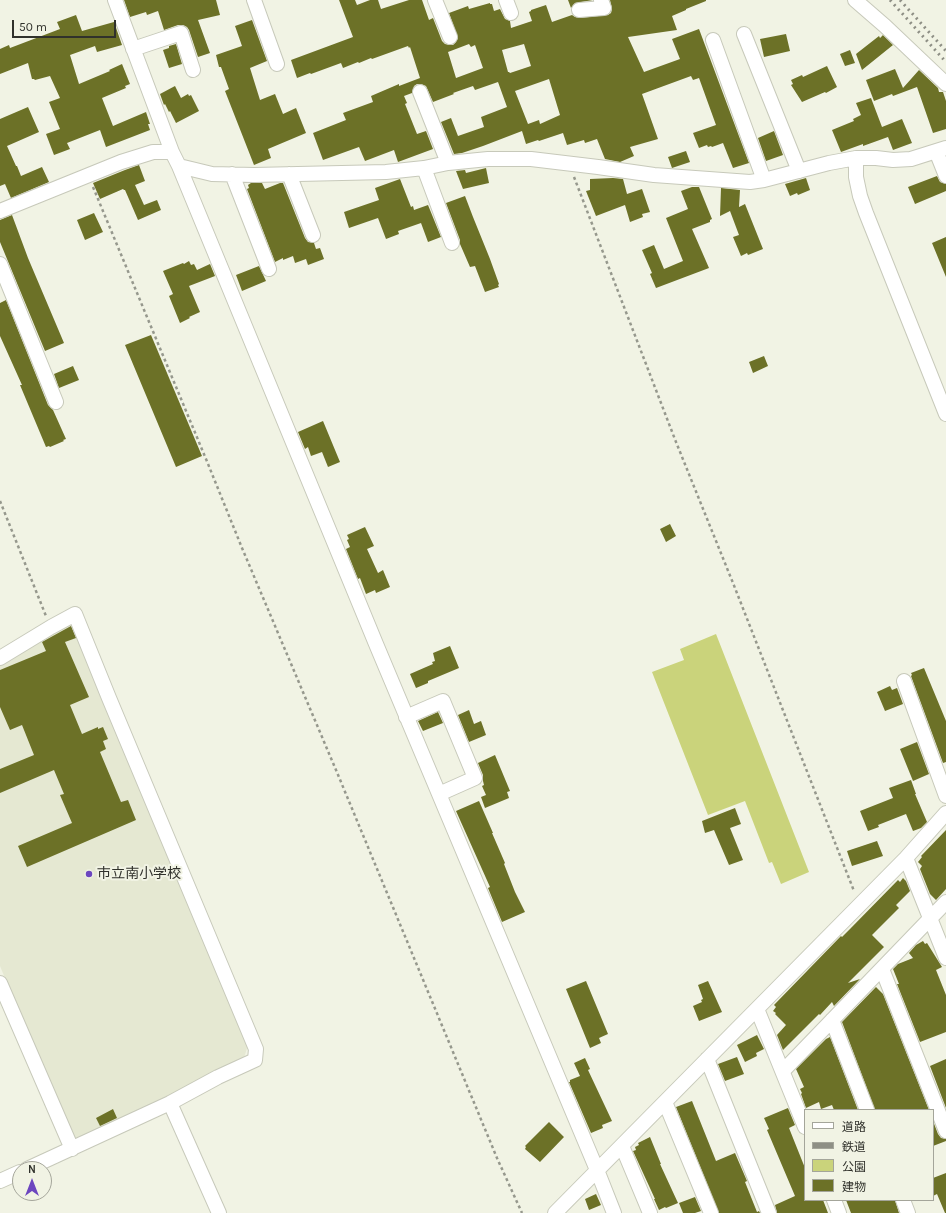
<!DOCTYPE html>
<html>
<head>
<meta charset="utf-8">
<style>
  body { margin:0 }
  #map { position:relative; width:946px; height:1213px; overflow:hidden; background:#f1f3e4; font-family:Karla,"Noto Sans JP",sans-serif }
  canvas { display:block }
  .legend { position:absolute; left:804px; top:1109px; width:130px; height:92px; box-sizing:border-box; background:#f1f3e4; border:1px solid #a4a59a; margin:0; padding:5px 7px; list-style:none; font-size:12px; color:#30312b }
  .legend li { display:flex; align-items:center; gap:8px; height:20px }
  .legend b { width:20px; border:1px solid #a4a59a }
  .north { position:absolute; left:12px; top:1161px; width:40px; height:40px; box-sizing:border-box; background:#f1f3e4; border:1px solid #a4a59a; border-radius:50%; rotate:0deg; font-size:11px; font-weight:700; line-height:16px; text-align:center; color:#30312b }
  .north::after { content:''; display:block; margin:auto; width:14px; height:18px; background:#6c46bf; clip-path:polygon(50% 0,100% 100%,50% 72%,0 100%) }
  .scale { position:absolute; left:12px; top:20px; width:104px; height:18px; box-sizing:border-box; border:2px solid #30312b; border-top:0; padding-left:5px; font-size:12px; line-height:14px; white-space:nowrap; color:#30312b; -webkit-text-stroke:3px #f1f3e4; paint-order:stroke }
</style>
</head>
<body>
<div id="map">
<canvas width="946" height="1213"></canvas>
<ul class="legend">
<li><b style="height:5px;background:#fff"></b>道路</li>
<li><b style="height:5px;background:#8e8f85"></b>鉄道</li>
<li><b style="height:11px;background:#cad37b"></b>公園</li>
<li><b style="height:11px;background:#6c7127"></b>建物</li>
</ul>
<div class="north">N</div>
<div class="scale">50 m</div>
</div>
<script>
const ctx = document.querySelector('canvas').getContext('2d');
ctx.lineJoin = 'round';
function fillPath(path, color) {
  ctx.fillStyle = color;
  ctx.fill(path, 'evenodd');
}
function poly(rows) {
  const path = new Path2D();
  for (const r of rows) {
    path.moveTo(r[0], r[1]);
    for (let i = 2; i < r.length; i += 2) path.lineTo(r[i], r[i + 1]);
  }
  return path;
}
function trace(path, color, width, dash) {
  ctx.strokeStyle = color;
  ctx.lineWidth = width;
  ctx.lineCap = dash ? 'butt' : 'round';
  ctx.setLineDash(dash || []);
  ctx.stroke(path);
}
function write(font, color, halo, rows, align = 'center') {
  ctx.font = font + ' Karla,"Noto Sans JP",sans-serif';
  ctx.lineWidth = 4;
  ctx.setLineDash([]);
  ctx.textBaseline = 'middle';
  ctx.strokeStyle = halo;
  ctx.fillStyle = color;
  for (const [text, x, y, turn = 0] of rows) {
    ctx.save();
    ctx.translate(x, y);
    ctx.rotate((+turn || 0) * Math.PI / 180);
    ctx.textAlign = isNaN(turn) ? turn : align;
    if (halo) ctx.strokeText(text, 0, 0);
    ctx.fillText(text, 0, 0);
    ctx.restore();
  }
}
const built = poly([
  [74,620,248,1045,244,1058,76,1143,72,1141,0,966,0,663]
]);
const green = poly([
  [716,634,809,872,781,884,772,862,769,863,745,801,708,815,652,672,684,660,680,649]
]);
const building = poly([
  [124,0,216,0,220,15,198,20,210,53,198,57,189,30,187,27,183,25,178,25,164,30,158,11,147,15,146,12,130,17],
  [339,0,355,0,357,5,370,0,378,0,381,9,409,0,422,0,429,20,433,18,442,41,445,44,449,45,453,45,456,42,458,38,449,13,468,6,469,9,490,3,490,4,492,4,494,11,500,9,505,19,510,21,511,28,532,21,529,12,531,11,531,10,546,5,552,22,572,15,575,17,580,18,608,15,611,13,612,9,610,0,706,0,706,1,686,9,686,10,672,16,677,30,628,37,644,72,680,59,672,39,699,29,749,163,733,168,723,143,712,147,711,146,708,147,707,145,699,148,693,133,716,125,699,78,693,80,691,76,642,94,658,139,630,147,634,156,620,162,605,159,597,139,585,143,584,140,567,145,563,133,539,141,538,140,526,144,522,131,483,146,462,153,454,154,441,122,451,118,458,136,484,127,481,117,507,107,498,82,475,90,473,86,453,93,454,94,433,102,426,86,421,84,417,84,414,86,412,93,404,96,407,103,405,104,417,134,426,131,433,149,398,162,394,150,365,161,359,147,323,160,313,133,346,120,343,113,373,102,371,96,399,84,399,86,420,78,410,47,409,48,408,46,372,59,371,58,359,63,358,62,343,68,341,63,311,74,310,73,297,78,291,60,353,37],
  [469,44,471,47,475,45,483,68,456,78,448,52],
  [524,44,531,66,510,73,509,72,508,72,502,50],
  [549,79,560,115,540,124,539,120,528,124,515,91],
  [568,0,593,0,575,3,571,8],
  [76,15,82,31,114,22,122,45,97,52,95,46,70,55,79,84,110,71,109,70,122,64,130,84,125,86,126,88,102,98,113,126,146,112,150,124,148,124,150,130,106,147,100,130,67,143,70,149,54,155,46,134,60,129,49,102,60,98,50,76,35,80,34,79,32,79,28,63,0,74,0,49,9,45,10,48,60,29,57,22],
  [252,20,267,61,250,68,260,100,275,94,283,114,296,108,306,133,268,149,271,158,254,165,225,91,229,89,221,67,219,67,216,55,242,46,235,26],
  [786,34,790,51,764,57,760,39],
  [883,35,893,45,862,70,856,54,879,36,880,38],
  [176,44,182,64,169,68,163,50,169,48,169,46],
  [850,50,855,63,845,66,840,54],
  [827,66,837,87,826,93,825,92,802,102,791,85,793,84,791,80,802,75,803,77],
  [895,69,903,88,919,70,938,88,939,92,943,92,946,101,946,129,933,133,917,87,893,96,892,94,874,101,866,80],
  [175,86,181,98,188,94,189,96,191,95,199,111,176,123,170,111,169,112,165,104,164,105,160,94],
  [871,98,882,127,902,119,912,143,893,150,888,137,863,146,863,144,841,152,832,130,854,121,853,119,861,115,856,103],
  [28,107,39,132,7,146,16,166,17,166,21,176,42,167,49,182,11,198,5,184,0,186,0,119],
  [774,131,783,155,766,161,758,138],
  [686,151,690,162,672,168,668,157],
  [139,165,145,181,135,185,144,205,157,200,161,210,138,220,125,190,124,190,123,189,100,199,93,183,125,170],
  [486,168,489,183,463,189,456,171,465,170,466,173],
  [937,176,940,182,946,184,946,191,915,204,908,187],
  [613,178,623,179,627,194,642,189,650,212,642,214,643,217,630,222,625,205,596,216,586,191,590,190,590,179],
  [806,178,810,190,798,195,797,193,790,196,785,184],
  [400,179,411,207,413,206,414,210,428,205,441,237,428,242,421,223,398,231,399,234,386,239,378,218,349,228,344,212,379,200,375,188],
  [251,183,262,183,265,189,280,183,283,183,305,238,308,242,314,243,316,249,320,248,324,259,308,265,306,259,295,263,293,256,283,260,283,258,275,262,247,189,249,188,248,185],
  [692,187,699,187,712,219,710,220,710,222,692,229,709,268,656,288,650,274,652,273,642,250,654,245,664,269,683,261,666,218,688,209,681,191],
  [721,188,740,190,739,207,745,204,763,249,748,255,747,253,741,256,733,237,739,235,730,211,720,216],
  [465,196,473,217,490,259,499,284,498,285,499,287,485,292,475,266,470,267,460,244,460,240,446,203],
  [94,213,103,232,85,240,77,220],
  [12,215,28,258,64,343,45,351,0,242,0,220],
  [946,237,946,277,932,243],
  [189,261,191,265,194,264,197,270,210,264,215,276,189,286,200,312,189,317,190,318,180,323,169,296,173,294,163,271,183,263,184,264],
  [259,266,266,281,242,291,236,275],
  [6,300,48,405,53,410,66,439,63,440,64,441,50,447,49,446,46,447,20,385,22,385,0,336,0,303],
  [151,335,202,456,176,467,125,345],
  [764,356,768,366,753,373,749,362],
  [73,366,79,380,59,388,54,374],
  [323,421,340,462,328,467,322,452,311,456,308,447,305,449,298,432],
  [670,524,676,536,666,542,660,529],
  [365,527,374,546,367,549,378,573,383,570,390,587,376,593,375,590,366,594,360,578,358,579,346,549,350,547,347,540,349,539,347,535],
  [71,626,76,638,65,642,89,697,70,705,82,734,98,727,98,729,103,727,108,739,103,741,106,749,100,752,121,802,128,800,136,820,27,867,18,846,72,823,60,795,64,794,54,770,0,793,0,769,34,755,22,725,10,730,0,707,0,670,46,651,42,642],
  [450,646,459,668,428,681,428,683,416,688,410,674,433,664,432,662,435,661,433,653],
  [924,668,946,721,946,762,943,763,911,676,912,675,911,673],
  [890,686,892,690,897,688,903,704,885,711,877,692],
  [469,710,474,724,481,721,486,735,469,742,458,715],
  [438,712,443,723,423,731,418,721],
  [917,742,929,774,913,781,900,749],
  [495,755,510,791,507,792,509,798,485,808,481,797,486,795,482,786,484,785,483,781,483,775,478,763],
  [911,780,916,794,915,794,927,822,921,828,913,831,906,814,878,825,879,827,868,831,860,811,893,798,889,788],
  [479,801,493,833,492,833,505,863,504,864,515,892,525,912,502,922,488,888,490,887,456,811],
  [735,808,741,824,730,828,743,860,729,865,714,830,705,833,702,821],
  [946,830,946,889,936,900,930,894,920,869,922,866,918,862,922,857,921,856],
  [877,841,883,856,852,866,847,851],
  [903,878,906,881,910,891,896,905,899,908,872,935,884,947,848,983,860,979,834,1006,832,1002,820,1015,819,1014,783,1050,777,1035,786,1025,775,1014,776,1013,773,1011,776,1007,774,1005,841,936,842,937,850,929,898,880,900,882],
  [923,941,925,944,927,943,942,967,936,970,946,995,946,1032,920,1042,897,984,899,984,893,969,898,964,913,958,909,953,916,945],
  [586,981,608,1034,599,1038,601,1043,590,1048,566,989],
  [708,981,722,1012,699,1021,693,1006,702,1002,701,1000,703,999,698,985],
  [876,987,883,994,929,1110,875,1110,842,1022],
  [757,1035,764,1049,756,1053,757,1056,745,1062,737,1045],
  [830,1037,858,1110,834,1110,832,1105,821,1109,819,1102,806,1108,801,1094,802,1093,800,1089,804,1087,796,1069,826,1039],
  [737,1057,744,1074,725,1081,718,1064],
  [585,1058,590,1069,588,1070,612,1121,602,1125,603,1128,591,1133,569,1082,570,1082,570,1080,580,1076,574,1063],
  [946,1059,946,1108,930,1066],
  [692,1101,716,1161,735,1153,747,1181,745,1182,757,1212,759,1211,760,1213,719,1213,676,1107],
  [788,1108,795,1125,789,1128,805,1168,805,1200,823,1200,828,1213,777,1213,775,1205,795,1196,767,1130,769,1129,764,1118],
  [113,1109,117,1118,100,1126,96,1118],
  [933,1121,938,1134,941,1138,946,1139,946,1141,933,1146],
  [549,1122,564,1137,540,1162,525,1149,526,1147,525,1146],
  [650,1137,661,1164,660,1164,678,1203,666,1208,665,1207,659,1210,654,1199,655,1199,633,1151,636,1150,635,1147,639,1145,638,1143],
  [946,1173,946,1213,945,1213,937,1194,933,1196,933,1178],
  [596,1194,601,1205,589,1210,585,1199],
  [695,1197,701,1211,695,1213,683,1213,679,1203],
  [846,1200,895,1200,899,1213,851,1213]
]);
const path = poly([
  [574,177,676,442,733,583,854,891],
  [93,187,206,459,242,548,336,770,497,1158,522,1213],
  [0,501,46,616]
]);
const minor = poly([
  [115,0,172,152,179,166,376,644,597,1170,614,1213],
  [254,0,277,64],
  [435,0,450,37],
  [506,0,511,13],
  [855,0,885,26,946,84],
  [579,10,604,8,601,0],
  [744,34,799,171],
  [713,40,764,180],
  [133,49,181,33,193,70],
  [420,92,448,163],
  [936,151,946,176],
  [856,158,856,177,860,196,866,213,946,414],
  [179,166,212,174,254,175,386,172,424,168,448,163,488,159,531,159,598,167,654,175,750,182,764,180,829,163,856,158,876,158,893,160,911,159,946,148],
  [424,168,452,243],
  [232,174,269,269],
  [289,174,313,235],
  [0,211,121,162,153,152,172,152],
  [0,264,56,402],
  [0,658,51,627,75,614,109,698,256,1049,255,1060,218,1077,170,1103,27,1169],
  [904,681,946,796],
  [406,717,443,701,475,778,439,794],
  [906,858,946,958],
  [882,969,946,1131],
  [0,983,72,1149],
  [757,1009,805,1127],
  [832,1020,867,1110],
  [707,1059,769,1213],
  [783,1071,946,902],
  [665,1102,711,1213],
  [170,1103,219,1213],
  [622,1146,650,1213],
  [0,1181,20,1172],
  [834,1200,839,1213],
  [903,1200,908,1213],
  [555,1213,906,858,946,813]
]);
const rail = poly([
  [890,0,946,62],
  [900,0,946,51]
]);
const markers = [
  [89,874,4,"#6c46bf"]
];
const poiNames = [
  ["市立南小学校",97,874]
];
fillPath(built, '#e5e8d2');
fillPath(green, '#cad37b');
fillPath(building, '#6c7127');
trace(minor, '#c7c9ba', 16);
trace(path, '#96988d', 2.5, [3, 3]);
trace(minor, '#fff', 14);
trace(rail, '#8e8f85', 3, [2, 4]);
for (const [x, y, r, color] of markers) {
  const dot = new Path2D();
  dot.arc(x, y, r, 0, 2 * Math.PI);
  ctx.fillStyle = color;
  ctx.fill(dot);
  trace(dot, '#f1f3e4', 1.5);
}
write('14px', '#30312b', '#f1f3e4', poiNames, 'left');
</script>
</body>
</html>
